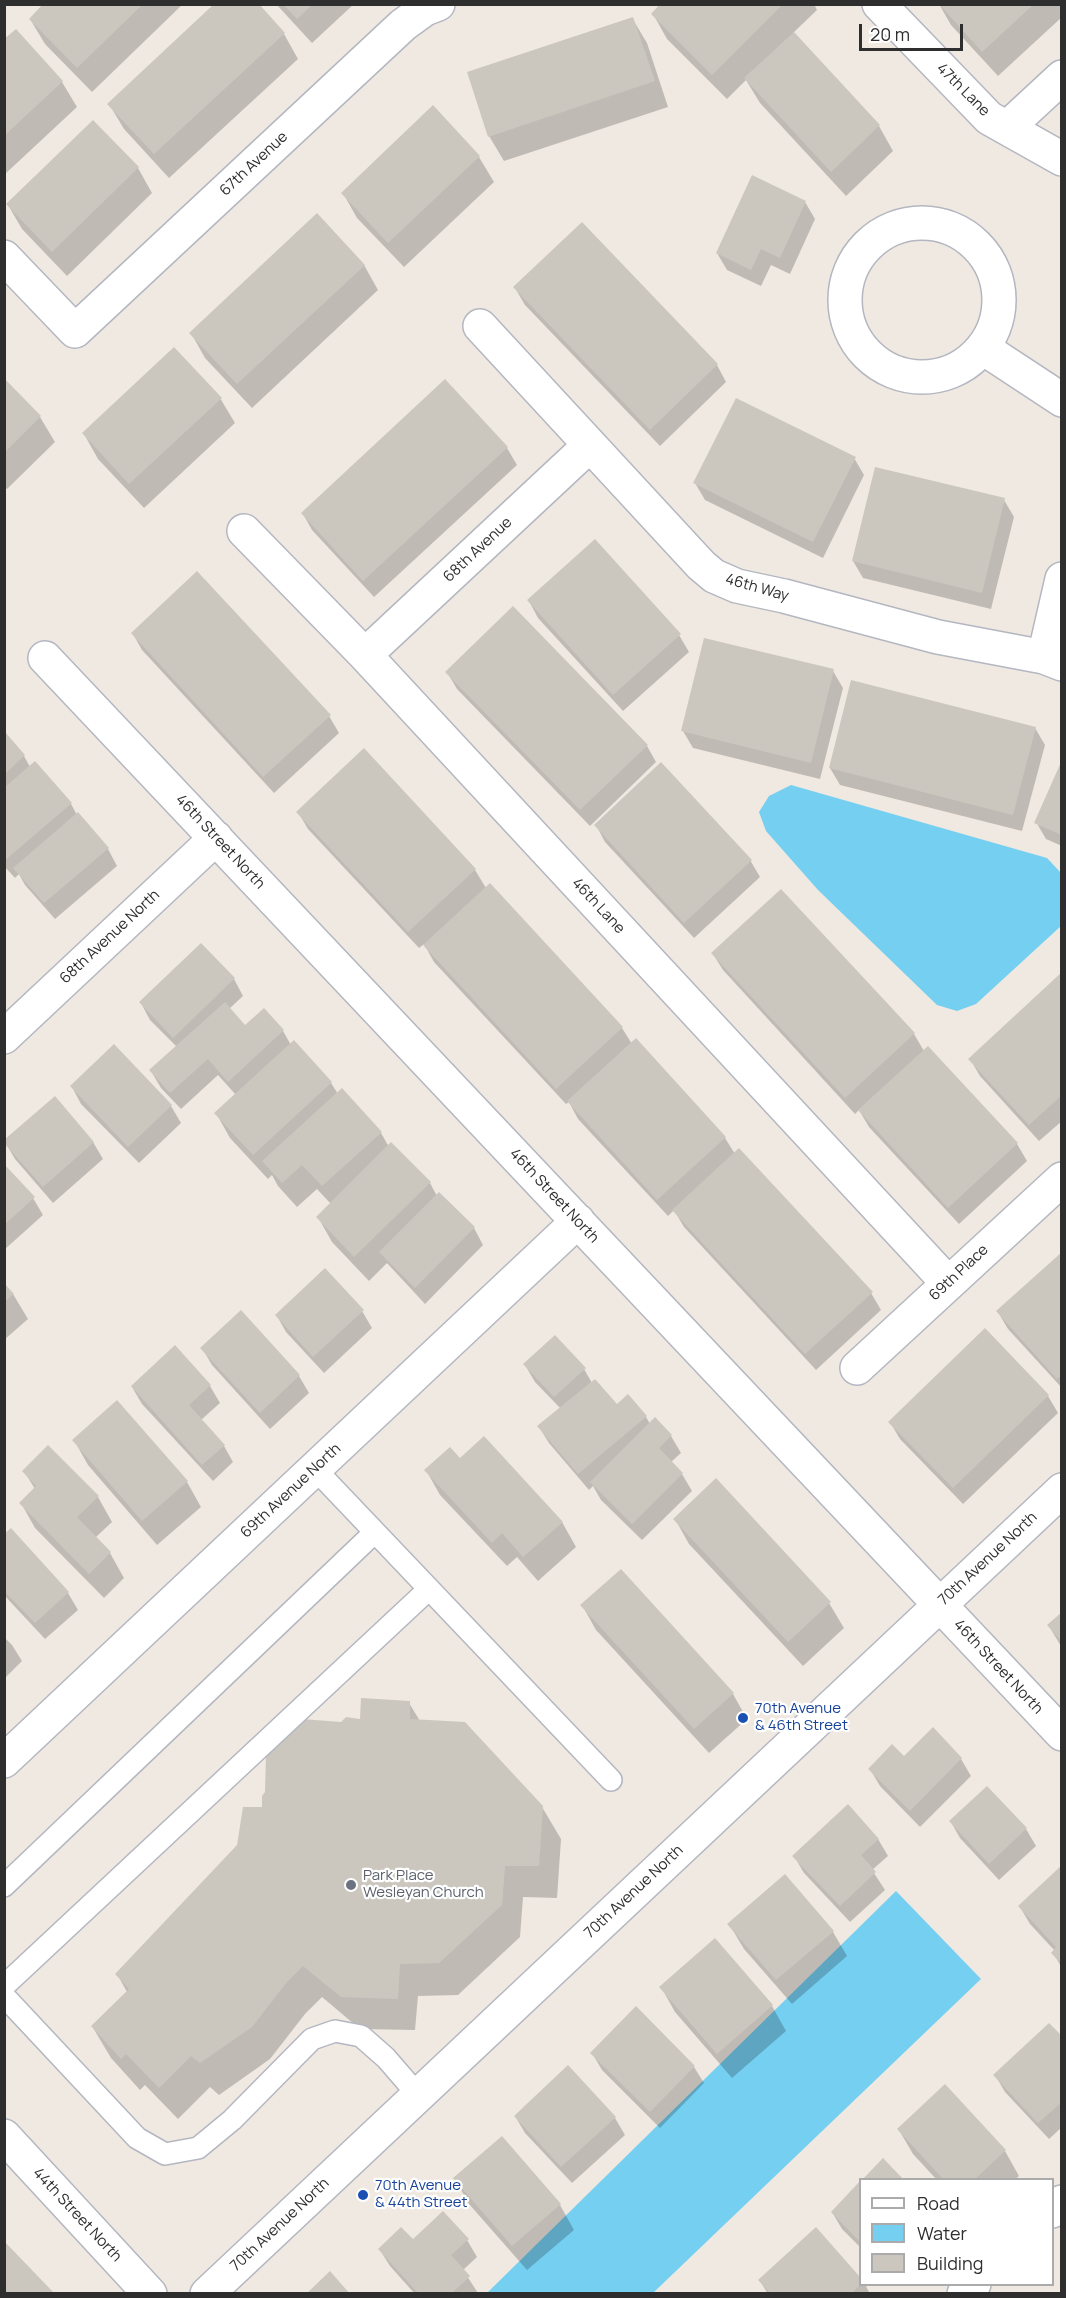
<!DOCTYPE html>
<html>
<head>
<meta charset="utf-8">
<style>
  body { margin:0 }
  #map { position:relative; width:1066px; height:2298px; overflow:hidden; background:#efe9e1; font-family:Manrope,sans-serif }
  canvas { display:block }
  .frame { position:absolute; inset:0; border:6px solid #2e2e2e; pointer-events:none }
  .legend { position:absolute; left:859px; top:2178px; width:195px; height:108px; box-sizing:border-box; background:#fff; border:2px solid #ababab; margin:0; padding:8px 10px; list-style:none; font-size:18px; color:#2e2e2e }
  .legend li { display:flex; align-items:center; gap:12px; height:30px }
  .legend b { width:30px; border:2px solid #ababab }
  .scale { position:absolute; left:859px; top:24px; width:104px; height:27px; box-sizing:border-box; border:3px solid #2e2e2e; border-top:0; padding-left:8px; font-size:18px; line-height:21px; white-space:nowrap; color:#2e2e2e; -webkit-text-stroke:4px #fff; paint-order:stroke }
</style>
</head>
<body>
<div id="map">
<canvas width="1066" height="2298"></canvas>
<div class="frame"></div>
<ul class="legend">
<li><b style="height:8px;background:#fff"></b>Road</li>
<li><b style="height:16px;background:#75cff0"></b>Water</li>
<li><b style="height:16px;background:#cbc7bf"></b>Building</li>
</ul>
<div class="scale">20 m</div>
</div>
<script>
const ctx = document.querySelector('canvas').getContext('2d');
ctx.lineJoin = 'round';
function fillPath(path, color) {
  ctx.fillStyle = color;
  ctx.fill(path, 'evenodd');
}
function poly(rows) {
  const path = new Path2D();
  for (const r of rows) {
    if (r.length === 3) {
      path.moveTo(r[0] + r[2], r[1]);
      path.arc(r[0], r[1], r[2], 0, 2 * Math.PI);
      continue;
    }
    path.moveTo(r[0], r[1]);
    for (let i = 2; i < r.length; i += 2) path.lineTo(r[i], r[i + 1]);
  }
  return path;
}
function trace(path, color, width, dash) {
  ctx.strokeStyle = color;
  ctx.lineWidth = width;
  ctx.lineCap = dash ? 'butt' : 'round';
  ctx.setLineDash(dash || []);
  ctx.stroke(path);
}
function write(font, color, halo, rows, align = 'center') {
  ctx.font = font + ' Manrope,sans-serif';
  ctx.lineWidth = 4.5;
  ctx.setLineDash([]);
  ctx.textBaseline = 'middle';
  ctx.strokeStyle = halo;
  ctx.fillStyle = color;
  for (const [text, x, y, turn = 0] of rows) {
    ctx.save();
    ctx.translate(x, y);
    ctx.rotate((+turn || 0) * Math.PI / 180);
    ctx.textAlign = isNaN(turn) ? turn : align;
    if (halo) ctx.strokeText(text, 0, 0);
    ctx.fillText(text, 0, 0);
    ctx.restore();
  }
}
const water = poly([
  [791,785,1047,858,1061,873,1061,926,976,1004,957,1011,937,1005,818,890,766,831,759,812,769,796],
  [896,1891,981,1979,653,2293,487,2293]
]);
const shadow = poly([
  [46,4,183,4,92,92,45,44,30,19],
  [276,4,354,4,312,43],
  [662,4,814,4,817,10,793,33,879,126,893,151,846,196,760,103,746,80,727,99,667,39,653,14],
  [939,4,1062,4,1062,17,998,76,951,25],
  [632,18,647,43,668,107,504,161,489,136],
  [16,31,62,82,77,107,4,175,4,41],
  [284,34,298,59,169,178,124,129,109,104],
  [433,107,479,157,494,182,404,267,357,218,343,193],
  [93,122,138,168,152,193,67,276,22,229,8,205],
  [805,202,815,219,790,274,771,265,761,286,727,270,717,253],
  [364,265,378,290,252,408,205,358,191,333],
  [515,288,717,365,726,382,660,446,525,305],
  [4,380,40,417,55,442,7,489,4,486],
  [220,398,235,423,144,508,98,459,84,434],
  [507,448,517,465,374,597,312,530,303,514],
  [854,458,864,475,823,558,705,500,695,483],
  [1004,500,1014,517,991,609,863,578,853,561],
  [529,601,679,635,689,652,623,711,538,618],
  [133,634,329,716,339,733,274,793,142,650],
  [833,671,843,688,820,779,693,748,683,731],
  [447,672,647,746,656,762,590,826,457,689],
  [1035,728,1045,745,1022,831,840,785,830,768],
  [4,735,24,756,30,767,35,764,71,804,77,815,108,849,117,866,55,919,25,885,19,874,15,878,4,866],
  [364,751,475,870,486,888,622,1028,632,1044,636,1040,725,1138,735,1154,871,1293,881,1310,816,1370,684,1227,674,1210,668,1216,578,1119,569,1102,566,1104,434,962,424,944,419,948,308,829,298,812],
  [1062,764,1062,846,1046,839,1036,822],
  [596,825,750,860,760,877,694,938,605,842],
  [713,954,914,1034,924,1051,1017,1144,1027,1161,959,1224,869,1127,859,1110,855,1114,723,970],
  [1061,974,1062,1121,1039,1141,980,1076,970,1059],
  [234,979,243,996,229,1009,245,1027,264,1010,283,1031,291,1045,294,1042,331,1083,338,1094,342,1091,381,1133,389,1147,430,1183,437,1196,474,1228,483,1245,425,1304,387,1263,369,1281,332,1242,318,1217,331,1204,317,1189,297,1207,278,1186,272,1175,268,1179,230,1138,216,1113,236,1095,218,1075,181,1109,161,1088,151,1071,177,1047,150,1020,141,1003],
  [114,1046,171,1106,181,1123,139,1163,81,1104,72,1087],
  [5,1142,93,1142,103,1159,53,1203,15,1159],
  [4,1166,33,1198,43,1215,4,1250],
  [1062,1254,1062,1388,1008,1329,998,1312],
  [4,1285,13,1294,28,1319,4,1340],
  [362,1311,372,1328,324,1373,286,1332,277,1316],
  [241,1312,299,1376,309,1393,270,1429,212,1365,202,1348],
  [985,1331,1048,1396,1058,1413,963,1504,900,1439,890,1422],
  [525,1365,584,1369,592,1383,617,1406,646,1417,650,1424,671,1436,681,1453,671,1462,682,1474,692,1491,642,1540,601,1500,593,1486,589,1490,549,1443,539,1427,561,1409,535,1382],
  [210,1386,220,1403,201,1420,224,1446,233,1462,213,1481,142,1404,132,1387],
  [117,1402,187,1482,201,1507,157,1545,88,1465,74,1440],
  [426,1470,562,1522,576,1547,538,1581,517,1557,507,1566,440,1495],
  [24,1471,98,1497,112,1522,95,1538,110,1553,124,1578,104,1598,35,1528,21,1503,35,1489],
  [675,1519,829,1603,844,1628,803,1666,689,1544],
  [11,1530,68,1593,78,1610,45,1639,4,1595,4,1536],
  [582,1605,733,1694,747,1719,709,1753,596,1630],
  [1062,1614,1062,1648,1049,1626],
  [4,1637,12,1645,22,1661,4,1679],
  [409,1703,420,1721,542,1807,561,1839,557,1898,523,1897,520,1937,458,1995,418,1996,415,2030,360,2029,322,1997,305,2014,270,2059,219,2095,210,2087,178,2119,145,2085,140,2090,111,2058,92,2026,127,1992,117,1974,239,1846,264,1808,341,1723,362,1720],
  [904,1758,961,1759,971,1776,920,1827,880,1786,870,1769],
  [951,1822,1026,1829,1036,1846,999,1880,960,1838],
  [878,1839,888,1856,872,1870,885,1890,850,1922,804,1873,794,1856],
  [1062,1867,1062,1968,1053,1953,1055,1951,1030,1924,1020,1907],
  [729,1924,833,1932,847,1956,792,2004,744,1949],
  [661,1987,772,2006,786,2031,732,2078,675,2012],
  [1062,2038,1062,2127,1049,2139,1005,2092,995,2075],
  [592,2053,694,2067,704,2083,660,2128,602,2070],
  [515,2116,615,2118,625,2135,572,2183,525,2133],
  [899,2130,1005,2151,1019,2176,1015,2180,937,2180,913,2154],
  [455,2179,560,2205,574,2230,527,2270,469,2204],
  [860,2184,860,2247,842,2229,832,2212],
  [815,2229,860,2279,860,2284,865,2284,870,2294,768,2294,760,2281],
  [467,2240,477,2257,463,2270,478,2293,415,2294,390,2266,380,2250,412,2241]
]);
const building = poly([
  [43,4,143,4,77,68,29,19],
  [214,4,259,4,285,33,154,154,107,104],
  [283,4,313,4,297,19],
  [660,4,783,4,712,75,651,14],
  [939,4,1034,4,982,52],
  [633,17,655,81,488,137,467,72],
  [16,29,63,81,4,136,4,39],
  [794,32,880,125,831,172,744,78],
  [433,105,480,156,388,243,341,193],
  [93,120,139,167,52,252,6,204],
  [752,175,806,201,780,258,761,249,751,270,716,253],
  [317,213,365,265,237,384,189,333],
  [582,222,718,364,650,430,513,287],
  [174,347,222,398,129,484,82,433],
  [4,378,41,416,4,453],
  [445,379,508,447,363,581,301,513],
  [736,398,856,457,813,542,693,483],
  [875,467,1005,498,982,593,852,561],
  [595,539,681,634,613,695,527,600],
  [197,571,331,715,263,777,131,633],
  [513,606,648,745,580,810,445,672],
  [704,638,834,669,811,763,681,731],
  [851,680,1036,727,1013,815,829,768],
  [5,732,25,755,5,774],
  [364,748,476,869,408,932,296,812],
  [1062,760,1062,835,1034,823],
  [35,761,72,803,4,861,4,788],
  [661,762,752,860,684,923,594,825],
  [78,812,109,848,44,903,13,868],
  [490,883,623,1027,556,1089,423,945],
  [781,889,915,1033,845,1098,711,953],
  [201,943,235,978,173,1038,139,1002],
  [1062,972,1062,1095,1029,1125,968,1059],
  [225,1002,245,1025,264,1008,284,1030,228,1082,208,1059,170,1093,149,1070],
  [636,1038,726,1137,657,1200,567,1101],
  [294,1040,332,1082,253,1155,214,1113],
  [114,1044,172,1105,128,1147,70,1086],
  [928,1046,1018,1143,948,1208,858,1110],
  [342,1088,382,1132,322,1186,302,1165,282,1183,262,1161],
  [55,1096,94,1142,43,1187,4,1143,4,1140],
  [391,1142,431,1182,354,1257,316,1217],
  [739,1148,873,1292,805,1354,672,1210],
  [4,1164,35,1197,4,1225],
  [439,1192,475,1227,415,1288,379,1252],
  [1062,1252,1062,1375,1057,1379,996,1311],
  [325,1268,364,1310,313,1357,275,1315],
  [4,1283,14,1294,4,1302],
  [241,1310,300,1375,260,1413,200,1348],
  [985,1328,1049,1395,953,1488,888,1422],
  [555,1335,586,1368,554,1397,523,1364],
  [175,1345,211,1385,189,1405,225,1445,202,1465,131,1386],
  [595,1379,617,1404,628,1394,647,1416,578,1474,537,1426],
  [117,1400,188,1481,142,1521,72,1440],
  [655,1417,672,1435,659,1448,683,1473,632,1524,590,1482],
  [484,1436,563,1522,523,1557,502,1533,492,1543,424,1470,450,1447,460,1458],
  [48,1445,99,1496,77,1517,111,1552,89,1574,19,1503,36,1486,22,1471],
  [716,1478,831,1602,788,1642,673,1519],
  [11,1528,69,1592,35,1623,4,1591,4,1534],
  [621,1569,734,1693,694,1729,580,1605],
  [1062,1612,1062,1642,1047,1625],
  [361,1698,410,1701,410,1719,465,1722,543,1806,539,1866,505,1866,502,1905,439,1963,400,1964,398,1999,341,1997,303,1966,287,1982,252,2027,200,2063,191,2056,159,2088,126,2054,121,2059,91,2026,129,1989,115,1974,237,1845,243,1807,262,1807,262,1796,265,1792,266,1754,302,1719,341,1722,346,1717,360,1719],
  [933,1727,962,1758,910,1811,868,1769,892,1744,904,1756],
  [987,1786,1027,1828,989,1864,949,1821],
  [848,1804,879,1839,861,1855,876,1872,840,1906,792,1856],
  [1062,1865,1062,1964,1051,1953,1056,1947,1018,1906],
  [785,1874,834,1931,776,1980,727,1924],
  [715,1938,773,2005,717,2054,659,1987],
  [636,2006,695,2066,650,2112,590,2053],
  [1049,2023,1062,2036,1062,2102,1038,2123,993,2075],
  [568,2065,616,2117,561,2167,514,2116],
  [945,2084,1006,2150,974,2180,944,2180,897,2129],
  [502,2136,561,2204,512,2246,453,2178],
  [883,2158,904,2180,862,2180],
  [860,2181,860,2242,831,2212],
  [443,2211,469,2239,451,2255,470,2276,451,2294,419,2294,378,2249,401,2227,413,2239],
  [816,2227,860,2277,860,2285,851,2294,771,2294,758,2280],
  [4,2241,55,2294,4,2294],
  [330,2271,350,2294,306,2294]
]);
const lane = poly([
  [315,1469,611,1780],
  [4,1886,375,1532],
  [4,1986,429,1589],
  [4,1996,137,2138,165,2154,198,2148,232,2120,312,2039,335,2031,361,2036,386,2058,418,2095]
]);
const street = poly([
  [879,4,989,118,1062,159],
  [1008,127,1062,77],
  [922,300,77],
  [4,257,75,331,403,25,425,9,438,4],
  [480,326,701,565,714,576,737,586,784,596,938,637,1044,657,1062,664],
  [983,348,1062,400],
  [244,531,365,655,948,1283],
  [365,655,590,445],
  [1044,657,1062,579],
  [45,658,1062,1734],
  [4,1037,216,838],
  [857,1368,1062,1179],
  [4,1761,578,1221],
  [4,2136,150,2294],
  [1052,2211,1062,2202],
  [964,2294,974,2284]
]);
const secondary = poly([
  [207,2294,1062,1490]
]);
const markers = [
  [743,1718,6,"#1a4fb4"],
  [351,1885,6,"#6b7280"],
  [363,2195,6,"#1a4fb4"]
];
const streetNames = [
  ["47th Lane",963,90,45],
  ["67th Avenue",254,164,-43],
  ["68th Avenue",478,550,-43],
  ["46th Way",757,588,16],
  ["46th Street North",220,842,47],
  ["46th Lane",598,906,47],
  ["68th Avenue North",110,937,-43],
  ["46th Street North",554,1196,47],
  ["69th Place",959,1273,-43],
  ["69th Avenue North",291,1491,-43],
  ["70th Avenue North",988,1559,-43],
  ["46th Street North",998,1667,47],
  ["70th Avenue North",634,1892,-43],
  ["44th Street North",77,2215,47],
  ["70th Avenue North",280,2225,-43]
];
const transitNames = [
  ["70th Avenue",755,1709],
  ["& 46th Street",755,1726],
  ["70th Avenue",375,2186],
  ["& 44th Street",375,2203]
];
const worshipNames = [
  ["Park Place",363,1876],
  ["Wesleyan Church",363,1893]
];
fillPath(water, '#75cff0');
fillPath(shadow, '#0003');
fillPath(building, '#cbc7bf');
trace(lane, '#b4b7c1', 24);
trace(street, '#b4b7c1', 36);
trace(secondary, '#b4b7c1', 36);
trace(lane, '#fff', 21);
trace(street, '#fff', 33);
trace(secondary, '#fff', 33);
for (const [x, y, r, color] of markers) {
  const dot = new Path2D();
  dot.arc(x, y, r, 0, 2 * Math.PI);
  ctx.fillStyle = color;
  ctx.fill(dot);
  trace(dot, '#fff', 2);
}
write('15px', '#2e2e2e', '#fff', streetNames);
write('15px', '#164399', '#fff', transitNames, 'left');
write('15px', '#5b616d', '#fff', worshipNames, 'left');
</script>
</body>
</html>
